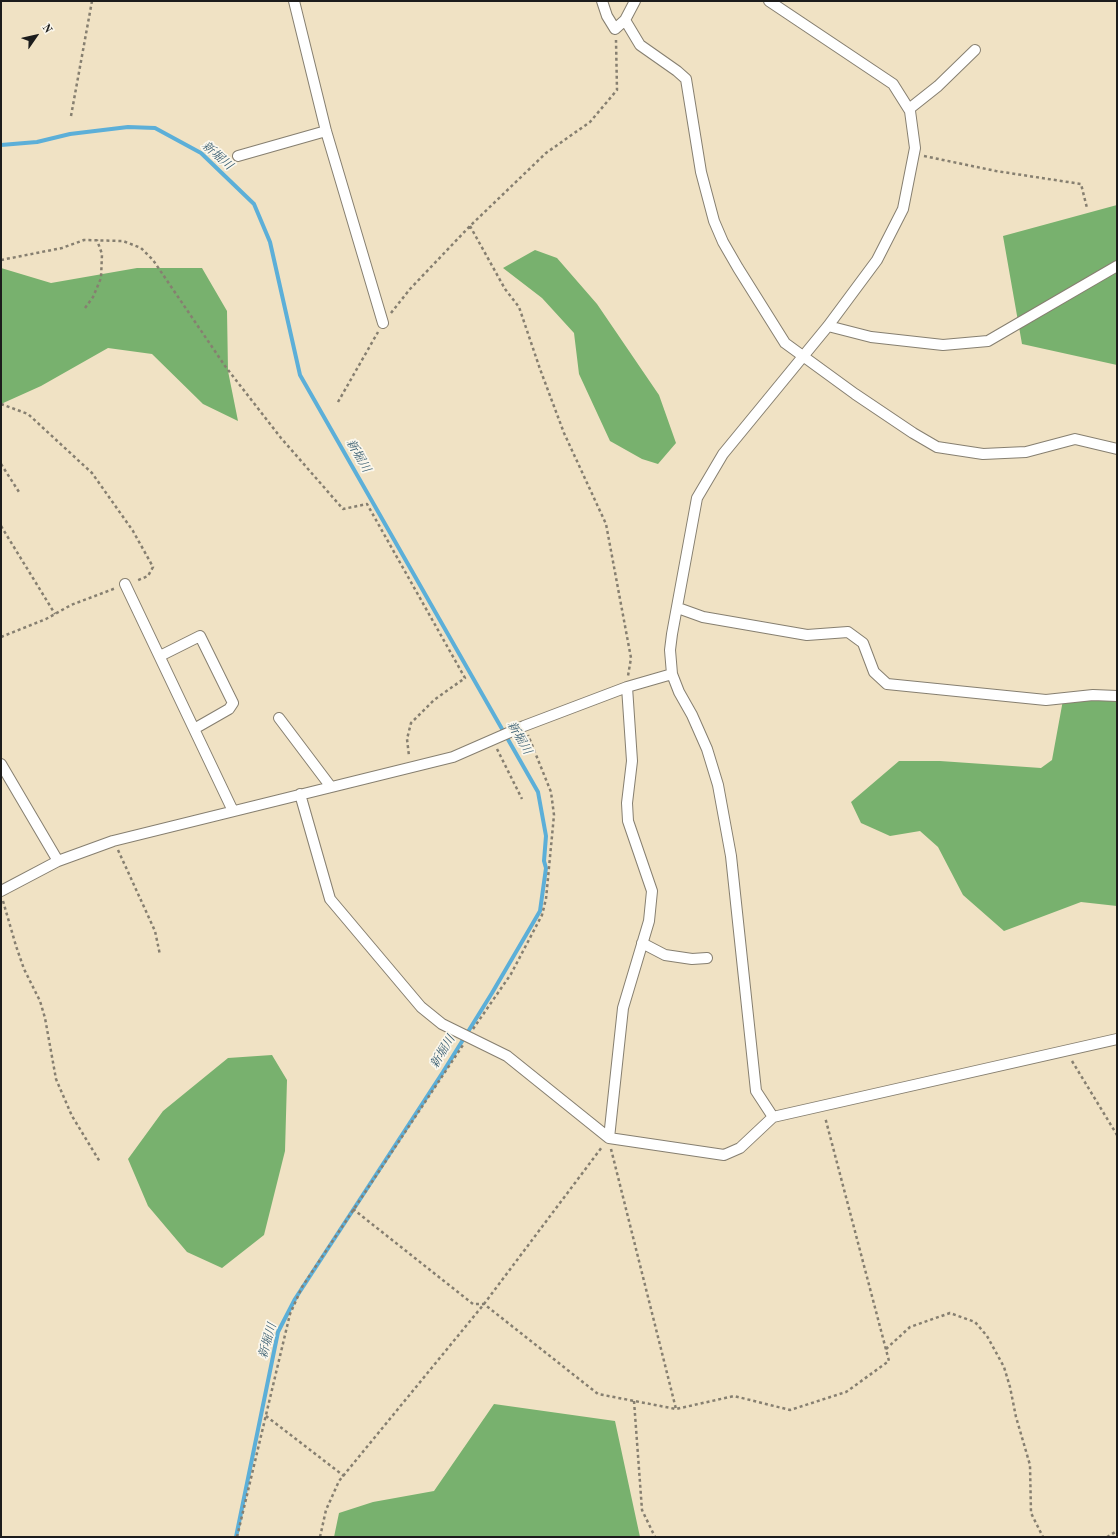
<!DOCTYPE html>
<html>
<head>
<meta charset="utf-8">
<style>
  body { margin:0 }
  #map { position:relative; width:1118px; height:1538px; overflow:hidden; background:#f0e2c4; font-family:"Old Standard TT",serif }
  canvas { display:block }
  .frame { position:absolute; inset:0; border:2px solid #1c1c1c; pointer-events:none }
  .north { position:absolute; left:16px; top:16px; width:40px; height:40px; -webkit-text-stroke:3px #fbf7ec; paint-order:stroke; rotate:56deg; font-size:11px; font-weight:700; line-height:16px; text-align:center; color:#1c1c1c }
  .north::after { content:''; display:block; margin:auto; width:14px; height:18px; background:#1c1c1c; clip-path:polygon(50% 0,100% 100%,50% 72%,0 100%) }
</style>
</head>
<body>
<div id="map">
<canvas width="1118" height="1538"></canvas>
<div class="frame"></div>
<div class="north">N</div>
</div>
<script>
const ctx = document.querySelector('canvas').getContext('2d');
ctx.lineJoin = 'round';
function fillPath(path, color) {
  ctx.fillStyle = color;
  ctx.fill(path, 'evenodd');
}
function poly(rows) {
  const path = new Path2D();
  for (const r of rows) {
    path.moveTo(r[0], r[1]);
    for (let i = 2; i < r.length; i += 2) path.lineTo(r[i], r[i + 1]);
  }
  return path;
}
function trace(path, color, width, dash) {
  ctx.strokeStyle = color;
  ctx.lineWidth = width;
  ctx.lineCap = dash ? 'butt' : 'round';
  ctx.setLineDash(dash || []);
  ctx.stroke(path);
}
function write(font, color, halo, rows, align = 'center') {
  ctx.font = font + ' "Old Standard TT","Noto Serif JP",serif';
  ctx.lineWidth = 3.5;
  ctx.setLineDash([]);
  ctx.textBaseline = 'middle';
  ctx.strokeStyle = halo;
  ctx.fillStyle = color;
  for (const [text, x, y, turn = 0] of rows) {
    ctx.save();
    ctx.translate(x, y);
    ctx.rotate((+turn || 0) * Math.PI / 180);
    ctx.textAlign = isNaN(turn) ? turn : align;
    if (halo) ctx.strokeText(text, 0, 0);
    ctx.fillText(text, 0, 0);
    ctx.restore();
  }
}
const forest = poly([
  [1117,205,1117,365,1022,344,1003,236],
  [535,250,557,258,597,304,659,395,676,443,658,464,642,459,610,441,579,374,574,333,542,298,503,268],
  [1,268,51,283,137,268,202,268,227,311,228,371,238,421,203,404,152,354,108,348,41,386,1,404],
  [1117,695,1117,906,1081,902,1004,931,963,895,938,847,920,831,890,836,861,823,851,802,899,761,940,761,1041,768,1052,760,1063,700],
  [272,1055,287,1080,285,1151,264,1235,222,1268,187,1252,148,1206,128,1159,163,1111,228,1058],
  [494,1404,615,1421,640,1537,334,1537,339,1513,373,1502,434,1491]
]);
const stream = poly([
  [1,145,37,142,70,134,128,127,155,128,201,153,254,204,270,242,300,375,538,792,546,836,544,861,546,868,540,911,492,993,443,1072,295,1299,278,1332,236,1537]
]);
const path = poly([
  [71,116,92,1],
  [924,156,996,171,1081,184,1087,208],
  [470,226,505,289,519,307,540,369,564,433,606,524,631,658,628,676],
  [1,260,62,248,84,240,123,241,141,248,153,260,225,366,281,438,343,509,367,504,465,678,434,700,411,723,407,739,409,756],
  [85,308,93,297,101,278,102,254,97,240],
  [391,313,410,289,470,226,546,153,590,122,617,90,616,40],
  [338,402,378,332],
  [1,404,28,414,92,473,133,531,153,567,148,576,136,581],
  [1,464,19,492],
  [1,526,55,614],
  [1,637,46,619,71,605,116,588],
  [497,749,522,799],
  [118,850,155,931,160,955],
  [3,901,16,946,24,969,40,1001,45,1018,56,1079,72,1116,100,1162],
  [473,1029,511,974,542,915,546,899,554,815,551,792,528,735],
  [1072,1061,1117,1135],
  [611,1149,676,1409],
  [353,1209,473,1304,484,1304,598,1394,676,1409,734,1396,790,1410,846,1392,889,1361,825,1117],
  [886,1349,910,1327,950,1313,975,1322,987,1336,1004,1367,1010,1387,1016,1417,1030,1465,1031,1513,1043,1537],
  [634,1401,642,1510,655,1537],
  [266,1416,344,1476],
  [237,1537,290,1314,302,1287,463,1045],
  [320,1537,326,1510,339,1481,484,1304,602,1147],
  [1107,1537,1117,1531]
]);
const minor = poly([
  [294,1,326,131,383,323],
  [602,1,607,16,615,29,625,20,635,1],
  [769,1,893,84,910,111,915,148,903,209,877,260,828,326,723,454,697,498,672,634,670,650,672,674,679,692,692,715,707,749,718,785,731,856,756,1091,773,1117],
  [625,20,640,45,677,71,686,79,701,172,714,221,723,242,738,268,785,343,855,394,913,433,937,447,983,454,1026,452,1075,439,1117,449],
  [909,109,938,86,975,50],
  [238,156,326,131],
  [828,326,871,337,943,345,988,341,1117,266],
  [125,584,233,811],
  [678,608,703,617,807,635,848,632,863,643,874,672,887,684,1046,700,1093,695,1117,696],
  [160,656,200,636,233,703,229,709,194,729],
  [279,718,331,787],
  [1,764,58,861],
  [300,794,330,899,421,1007,442,1024,507,1056,609,1138,724,1155,740,1148,773,1117,1117,1039],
  [1,891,58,861,113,841,453,757,524,726,627,687,672,674],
  [642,943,665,955,692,959,707,958],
  [609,1138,623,1008,649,921,652,891,628,821,627,803,632,761,627,687]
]);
const waterNames = [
  ["新堀川",217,156,41],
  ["新堀川",358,456,60],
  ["新堀川",519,738,60],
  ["新堀川",443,1052,-59],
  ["新堀川",268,1341,-74]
];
fillPath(forest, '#78b16e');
trace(stream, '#5cafd8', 4);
trace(minor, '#867f70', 12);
trace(path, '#867f70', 2.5, [3, 3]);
trace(minor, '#fff', 10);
write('italic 12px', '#395e71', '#fbf7ec', waterNames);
</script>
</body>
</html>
